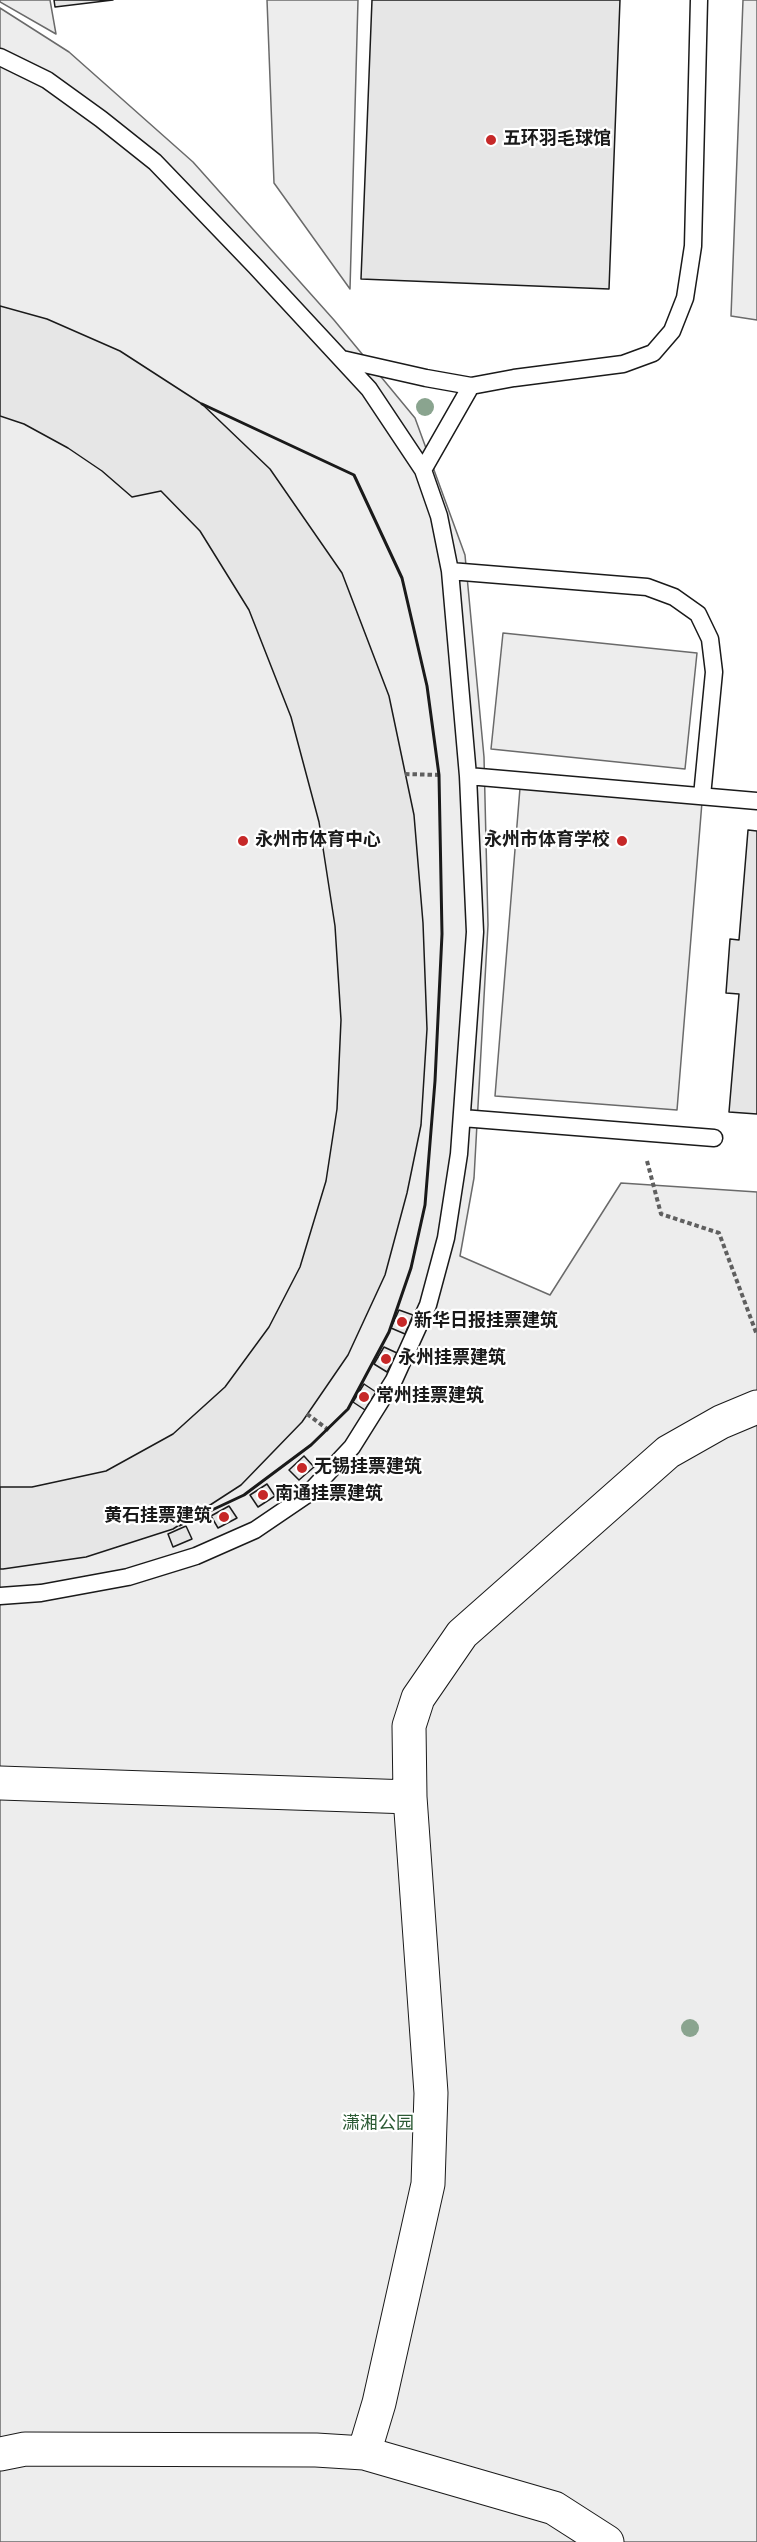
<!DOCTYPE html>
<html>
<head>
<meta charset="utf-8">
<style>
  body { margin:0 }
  canvas { display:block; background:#fff }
</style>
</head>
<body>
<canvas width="757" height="2542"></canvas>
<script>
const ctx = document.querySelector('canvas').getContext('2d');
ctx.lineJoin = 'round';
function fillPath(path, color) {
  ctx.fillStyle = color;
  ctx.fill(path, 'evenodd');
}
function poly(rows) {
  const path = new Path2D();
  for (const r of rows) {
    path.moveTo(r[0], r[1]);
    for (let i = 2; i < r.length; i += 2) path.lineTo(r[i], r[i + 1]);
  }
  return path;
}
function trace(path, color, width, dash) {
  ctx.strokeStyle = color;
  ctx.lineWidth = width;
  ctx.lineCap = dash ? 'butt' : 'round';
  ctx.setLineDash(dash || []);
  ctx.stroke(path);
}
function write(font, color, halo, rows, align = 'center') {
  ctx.font = font + ' Overpass,"Noto Sans SC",sans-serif';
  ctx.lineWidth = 4.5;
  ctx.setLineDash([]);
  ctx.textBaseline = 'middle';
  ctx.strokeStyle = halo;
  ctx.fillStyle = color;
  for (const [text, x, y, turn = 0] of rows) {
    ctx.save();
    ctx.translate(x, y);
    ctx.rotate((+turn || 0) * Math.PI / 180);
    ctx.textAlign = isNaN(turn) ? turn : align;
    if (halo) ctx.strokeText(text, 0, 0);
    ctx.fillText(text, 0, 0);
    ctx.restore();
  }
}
const built = poly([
  [0,0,50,0,56,34,0,2,0,0],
  [267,0,358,0,350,289,274,183,267,0],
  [743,0,757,0,757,320,731,316,743,0],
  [0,8,69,52,193,162,334,320,415,418,465,555,484,757,488,925,474,1178,460,1256,550,1295,621,1183,757,1192,757,2542,0,2542,0,8],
  [503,633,697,653,685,769,491,749,503,633],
  [520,788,702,802,677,1110,495,1096,520,788]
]);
const building = poly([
  [54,0,113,0,55,7,54,0],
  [372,0,620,0,609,289,361,279,372,0],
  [0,306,47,319,120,351,202,404,270,469,342,573,389,696,414,815,423,923,427,1029,421,1125,407,1193,385,1275,348,1355,302,1422,241,1485,173,1529,86,1557,3,1569,0,1569,0,1487,32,1487,106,1471,173,1434,225,1387,269,1327,300,1267,326,1181,337,1109,341,1020,335,926,319,822,291,717,249,610,200,531,161,491,132,497,102,471,68,448,24,424,0,416,0,306],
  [748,830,757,831,757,1114,729,1112,739,994,726,993,730,939,739,940,748,830],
  [399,1310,413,1315,405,1334,391,1328,399,1310],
  [384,1347,397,1353,387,1372,374,1364,384,1347],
  [364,1384,376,1392,365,1410,353,1402,364,1384],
  [304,1456,314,1467,299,1480,289,1470,304,1456],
  [267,1484,275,1496,258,1507,250,1495,267,1484],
  [229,1506,237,1518,218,1528,211,1516,229,1506],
  [186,1526,192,1539,173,1547,168,1534,186,1526]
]);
const path = poly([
  [405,774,440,775],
  [647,1161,661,1214,719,1233,757,1335],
  [307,1414,330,1431]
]);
const lane = poly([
  [0,57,47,80,101,119,155,162,255,266,369,389,423,470,439,516,450,571,468,776,475,932,459,1154,446,1238,428,1305,394,1380,352,1447,308,1494,255,1530,196,1556,128,1577,41,1593,0,1596],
  [342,359,426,378,471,386],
  [423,470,471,386,514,378,623,364,653,353,672,331,685,298,693,246,699,0],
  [450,571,647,587,674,597,698,614,710,639,714,672,702,796],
  [468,776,757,801],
  [462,1118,714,1138]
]);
const street = poly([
  [0,1783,410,1797],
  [364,2453,379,2403,428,2184,431,2093,410,1797,409,1726,418,1698,462,1634,668,1452,721,1422,757,1407],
  [0,2454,25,2449,316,2450,364,2453,554,2508,607,2542]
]);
const wall = poly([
  [180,1525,244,1495,311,1445,348,1409,389,1332,411,1268,425,1205,435,1081,442,934,439,775,427,686,402,578,354,475,202,404]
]);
const trees = [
  [425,407],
  [690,2028]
];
const markers = [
  [491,140,6,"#c62828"],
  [243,841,6,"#c62828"],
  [622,841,6,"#c62828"],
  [402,1322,6,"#c62828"],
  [386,1359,6,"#c62828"],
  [364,1397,6,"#c62828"],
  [302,1468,6,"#c62828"],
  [263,1495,6,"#c62828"],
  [224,1517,6,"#c62828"]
];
const poiNames = [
  ["五环羽毛球馆",503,140],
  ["永州市体育中心",255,841],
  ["永州市体育学校",610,841,"right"],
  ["新华日报挂票建筑",414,1322],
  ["永州挂票建筑",398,1359],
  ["常州挂票建筑",376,1397],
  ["无锡挂票建筑",314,1468],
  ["南通挂票建筑",275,1495],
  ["黄石挂票建筑",212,1517,"right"]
];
const parkNames = [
  ["潇湘公园",378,2125]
];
fillPath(built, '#ededed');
trace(built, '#6a6a6a', 1.5);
fillPath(building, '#e6e6e6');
trace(building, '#1a1a1a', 1.5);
trace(lane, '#1a1a1a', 19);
trace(street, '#1a1a1a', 35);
trace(path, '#5f5f5f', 4, [4.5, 3]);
trace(lane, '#fff', 16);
trace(street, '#fff', 33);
trace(wall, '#1a1a1a', 3);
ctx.fillStyle = '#8aa48f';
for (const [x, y] of trees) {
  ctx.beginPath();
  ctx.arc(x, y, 9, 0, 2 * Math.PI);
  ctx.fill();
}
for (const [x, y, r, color] of markers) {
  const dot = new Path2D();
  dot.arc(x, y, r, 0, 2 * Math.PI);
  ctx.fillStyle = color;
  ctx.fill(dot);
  trace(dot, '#fff', 2);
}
write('bold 18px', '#1a1a1a', '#fff', poiNames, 'left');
write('18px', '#2b5a34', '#fff', parkNames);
</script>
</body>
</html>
